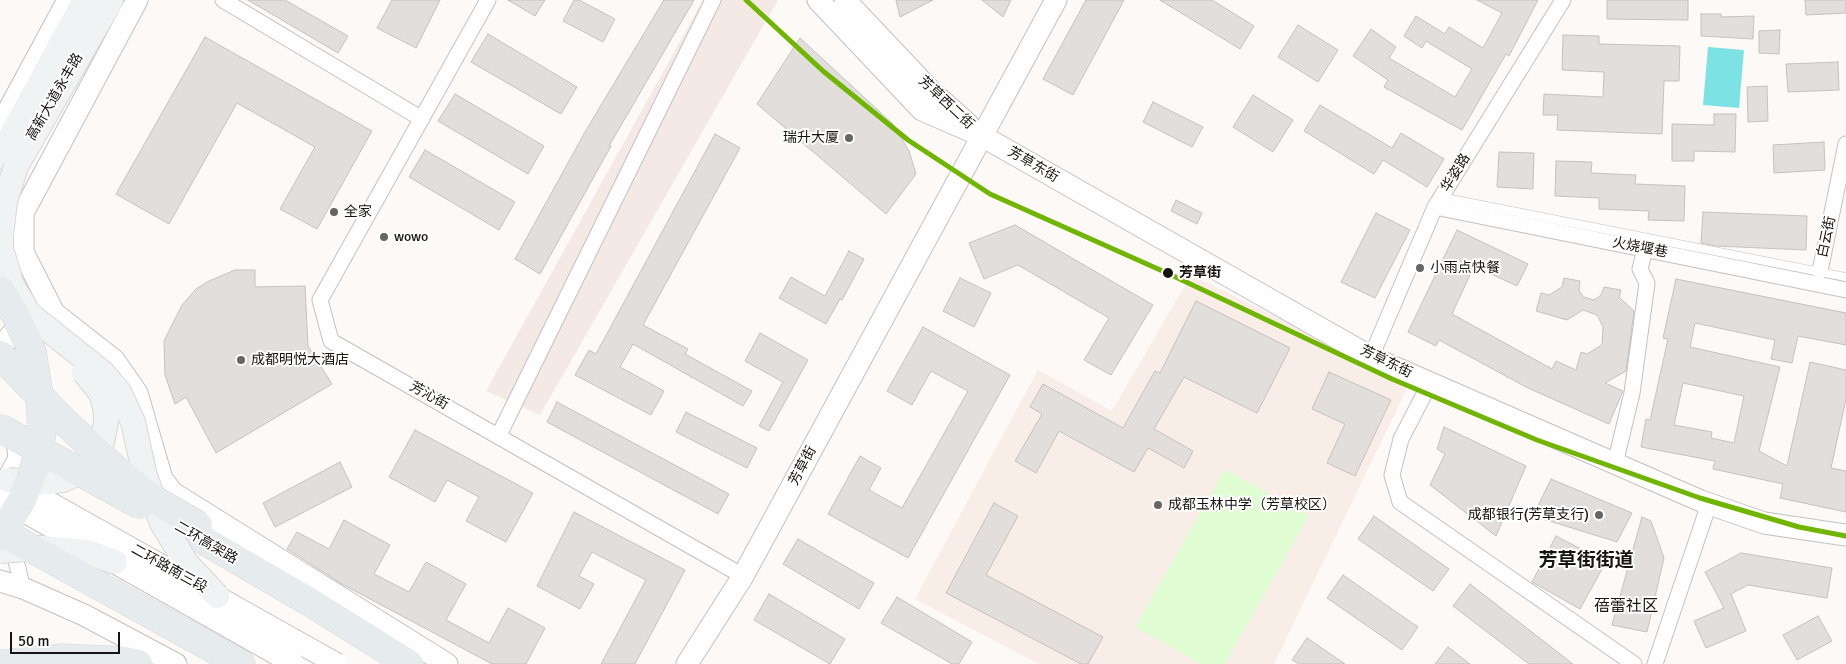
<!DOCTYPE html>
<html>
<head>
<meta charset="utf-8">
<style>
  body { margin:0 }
  #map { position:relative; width:1846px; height:664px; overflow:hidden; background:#fcf9f7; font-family:Signika,sans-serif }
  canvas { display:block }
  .scale { position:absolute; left:10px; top:632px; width:110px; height:22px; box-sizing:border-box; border:2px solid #171311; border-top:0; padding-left:6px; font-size:15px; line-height:18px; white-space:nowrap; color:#171311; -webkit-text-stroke:4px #fff; paint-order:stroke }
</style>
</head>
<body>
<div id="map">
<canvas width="1846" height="664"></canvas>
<div class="scale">50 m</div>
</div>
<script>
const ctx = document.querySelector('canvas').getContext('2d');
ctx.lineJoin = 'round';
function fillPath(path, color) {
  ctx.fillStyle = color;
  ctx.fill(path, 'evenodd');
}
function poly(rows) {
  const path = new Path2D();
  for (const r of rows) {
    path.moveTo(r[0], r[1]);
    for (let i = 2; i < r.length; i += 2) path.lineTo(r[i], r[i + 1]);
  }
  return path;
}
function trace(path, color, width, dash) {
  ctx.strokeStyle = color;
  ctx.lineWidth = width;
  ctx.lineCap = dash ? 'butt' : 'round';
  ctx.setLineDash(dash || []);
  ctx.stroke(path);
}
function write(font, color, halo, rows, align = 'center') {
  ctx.font = font + ' Signika,"Noto Sans SC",sans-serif';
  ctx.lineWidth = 4;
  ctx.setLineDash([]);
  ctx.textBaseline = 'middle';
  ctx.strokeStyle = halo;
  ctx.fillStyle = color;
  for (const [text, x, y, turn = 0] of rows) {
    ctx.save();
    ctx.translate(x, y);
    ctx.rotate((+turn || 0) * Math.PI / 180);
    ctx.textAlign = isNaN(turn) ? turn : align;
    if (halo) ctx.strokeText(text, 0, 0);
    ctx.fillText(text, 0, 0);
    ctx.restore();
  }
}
const built = poly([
  [703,0,778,0,540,415,486,391]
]);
const education = poly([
  [1191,275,1410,382,1274,664,1039,664,915,599,1038,370,1112,411]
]);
const green = poly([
  [1225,469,1309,516,1225,664,1201,664,1135,627]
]);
const water = poly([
  [1708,47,1744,50,1739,108,1703,105]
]);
const building = poly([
  [248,0,285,0,348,36,338,53,248,0],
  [392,0,440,0,416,48,377,28,392,0],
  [508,0,545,0,535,16,508,0],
  [574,0,579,0,615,19,603,42,563,21,574,0],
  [664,0,694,0,609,146,611,146,540,274,515,259,585,132,664,0],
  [896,0,933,0,900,17,896,0],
  [982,0,1011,0,1003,17,982,0],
  [1086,0,1124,0,1073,95,1043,79,1086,0],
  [1160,0,1212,0,1254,26,1240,49,1160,0],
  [1477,0,1538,0,1509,56,1506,54,1462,130,1384,87,1388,80,1353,56,1371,29,1396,47,1389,58,1455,97,1472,69,1426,41,1422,48,1404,36,1416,16,1445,34,1449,27,1483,48,1502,13,1477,0],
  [1607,0,1688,0,1688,20,1607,19,1607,0],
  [1805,0,1846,0,1846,13,1806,15,1805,0],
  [1701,14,1721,14,1721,17,1754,16,1753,39,1701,36,1701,14],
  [1298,25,1338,50,1318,82,1278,57,1298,25],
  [1780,30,1779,54,1759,53,1759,31,1780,30],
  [488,34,577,87,561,114,471,62,488,34],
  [1563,35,1599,36,1599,44,1680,46,1679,81,1664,81,1662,134,1557,130,1558,115,1543,115,1544,94,1603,97,1604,72,1562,70,1563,35],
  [205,37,372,131,317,229,280,209,315,147,237,103,169,224,116,194,205,37],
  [800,38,893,124,909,151,916,174,886,214,757,104,800,38],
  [1838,62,1839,90,1788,92,1786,64,1838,62],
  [1767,86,1768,121,1748,122,1747,87,1767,86],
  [455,94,544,146,528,174,438,121,455,94],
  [1253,95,1293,120,1273,152,1233,127,1253,95],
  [1153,102,1203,127,1192,147,1143,122,1153,102],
  [1320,105,1392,148,1401,133,1444,159,1427,187,1383,160,1374,174,1304,131,1320,105],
  [1714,114,1736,114,1735,152,1694,151,1694,161,1672,161,1672,124,1714,125,1714,114],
  [715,134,740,148,643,325,688,349,685,354,752,391,743,406,633,344,620,367,664,391,651,415,575,375,589,350,596,354,715,134],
  [1824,142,1825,170,1774,173,1773,145,1824,142],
  [425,150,515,202,499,230,409,177,425,150],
  [1499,152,1534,153,1533,189,1497,187,1499,152],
  [1556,161,1592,162,1591,173,1636,175,1635,184,1685,186,1684,221,1648,220,1649,211,1599,209,1599,198,1555,196,1556,161],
  [1176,200,1202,213,1197,224,1171,211,1176,200],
  [1703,212,1807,216,1806,250,1716,246,1701,243,1703,212],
  [1376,213,1410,230,1375,298,1341,282,1376,213],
  [1015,225,1153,305,1111,375,1084,360,1109,318,1018,265,984,279,969,243,1015,225],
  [1457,230,1528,264,1517,286,1474,266,1452,314,1552,369,1556,361,1576,370,1581,352,1587,354,1602,345,1603,327,1597,315,1583,310,1567,320,1536,311,1541,293,1549,295,1562,287,1564,278,1580,281,1579,291,1584,297,1594,300,1601,295,1604,287,1621,290,1619,297,1634,311,1626,371,1605,383,1623,391,1609,424,1528,388,1439,340,1436,346,1408,332,1457,230],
  [849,251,864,259,842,300,840,299,826,324,779,298,791,277,825,296,849,251],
  [235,270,255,270,255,287,305,286,308,346,332,384,216,453,186,397,175,404,165,375,164,341,182,305,196,289,209,281,235,270],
  [960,278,991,293,974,327,943,311,960,278],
  [1676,279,1846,313,1846,345,1798,336,1792,363,1771,359,1775,340,1695,323,1690,347,1780,367,1759,451,1787,466,1810,362,1846,370,1846,399,1831,468,1846,471,1846,512,1780,498,1783,484,1713,469,1715,461,1641,447,1646,419,1650,420,1668,339,1663,338,1676,279],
  [1683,383,1744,396,1734,443,1711,438,1712,432,1674,425,1683,383],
  [1196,301,1290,348,1257,413,1184,377,1154,429,1193,451,1184,468,1148,448,1134,472,1059,431,1036,473,1015,461,1042,414,1030,407,1043,384,1123,428,1155,371,1160,373,1196,301],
  [923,327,1010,375,908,558,828,514,860,456,881,468,869,490,902,508,968,391,931,371,912,405,887,391,923,327],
  [760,333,808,360,769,431,759,426,783,382,745,361,760,333],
  [1329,372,1391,400,1355,476,1327,463,1345,424,1312,409,1329,372],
  [557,402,729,494,718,514,547,422,557,402],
  [686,412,757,448,747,468,676,432,686,412],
  [1444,427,1526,466,1496,536,1430,485,1445,454,1437,449,1444,427],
  [415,430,533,493,506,542,466,521,479,497,447,480,435,502,389,477,415,430],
  [340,462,352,487,275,527,263,503,340,462],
  [1551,479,1632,513,1617,542,1533,516,1551,479],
  [994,503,1018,516,986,575,1103,637,1088,664,1081,664,946,593,994,503],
  [574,512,685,570,635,664,601,664,646,580,592,552,579,576,594,584,580,609,537,586,574,512],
  [1374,516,1449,569,1433,591,1358,539,1374,516],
  [1642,517,1651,521,1664,558,1647,632,1612,625,1642,517],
  [344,520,390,545,374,574,409,592,426,562,466,584,446,620,489,643,508,608,545,628,526,664,492,664,342,584,287,549,297,532,329,549,344,520],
  [1556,536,1606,562,1580,609,1532,582,1556,536],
  [798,539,874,583,859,609,783,564,798,539],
  [1741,553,1832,568,1827,598,1748,585,1731,594,1746,631,1706,648,1694,621,1724,608,1705,572,1741,553],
  [1343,575,1418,627,1402,650,1327,598,1343,575],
  [1470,584,1573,664,1529,664,1453,606,1470,584],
  [769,594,845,639,830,664,754,620,769,594],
  [897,597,972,642,959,664,952,664,881,623,897,597],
  [1818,616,1832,641,1797,660,1783,635,1818,616],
  [1307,638,1345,664,1299,664,1292,660,1307,638],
  [1448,647,1470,664,1435,664,1448,647]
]);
const lane = poly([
  [1441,197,1846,277]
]);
const street = poly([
  [223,0,422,119],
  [488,0,320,300,331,341,743,576],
  [1435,207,1846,290],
  [1820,271,1846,144],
  [1371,357,1435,207,1563,0],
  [1430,383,1401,439,1392,475,1400,502,1634,664],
  [499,435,713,0],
  [1615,464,1632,393,1647,283,1640,269,1645,249],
  [1,485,16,458,13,433],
  [17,541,16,561,23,588],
  [1655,664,1709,504]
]);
const secondary = poly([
  [137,0,23,213,23,252,54,313,114,360,137,393,162,479,173,493,447,664],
  [818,0,922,110,982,136,1371,357,1701,501,1764,523,1846,535],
  [845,0,930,90,968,124],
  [0,126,68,0],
  [0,348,29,314],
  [0,581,23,588,84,615,176,664],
  [687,664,743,576,1056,0]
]);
const primary = poly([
  [0,156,85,0],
  [6,184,111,0]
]);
const highway = poly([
  [198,537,313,604,409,664],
  [192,637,241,664],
  [3,664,63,658,125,661,138,664]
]);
const secondaryBridge = poly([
  [13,482,337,664],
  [0,498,294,664]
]);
const primaryBridge = poly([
  [16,167,5,201,1,235,1,249,12,285,29,314,103,373,119,392,133,422,145,476,162,523,187,564,217,596],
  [8,480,38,483,63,480,83,471,91,462,102,442,106,422,106,412,101,393,84,372],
  [0,551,40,548,87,552,115,562]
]);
const highwayBridge = poly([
  [0,290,16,316,32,351,40,401,42,432,35,465,22,500,0,536],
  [0,355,64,421,114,468,150,497,198,525],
  [0,428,140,505],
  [0,531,192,637]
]);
const metro1 = poly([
  [746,0,823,71,908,140,990,194,1167,273,1392,379,1537,440,1700,498,1799,527,1846,536]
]);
const markers = [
  [849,138,5,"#676462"],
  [334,212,5,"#676462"],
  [384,237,5,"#676462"],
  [1420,268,5,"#676462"],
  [1168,273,6,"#171311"],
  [241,360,5,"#676462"],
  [1158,505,5,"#676462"],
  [1599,515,5,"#676462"]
];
const streetNames = [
  ["高新大道永丰路",55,97,-60],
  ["芳草西二街",946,103,43],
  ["芳草东街",1033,165,30],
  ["华姿路",1456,173,-58],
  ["白云街",1827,237,-78],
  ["火烧堰巷",1640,248,11],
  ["芳草东街",1386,362,26],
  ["芳沁街",429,396,29],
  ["芳草街",803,466,-62],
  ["二环高架路",206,543,30],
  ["二环路南三段",169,569,29]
];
const poiNames = [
  ["瑞升大厦",839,138,"right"],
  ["全家",344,212],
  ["wowo",394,237],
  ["小雨点快餐",1430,268],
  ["成都明悦大酒店",251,360],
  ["成都玉林中学（芳草校区）",1168,505],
  ["成都银行(芳草支行)",1589,515,"right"]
];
const stopNames = [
  ["芳草街",1179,273]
];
const quarterNames = [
  ["蓓蕾社区",1626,607]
];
const districtNames = [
  ["芳草街街道",1586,561]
];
fillPath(built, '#f4e9e5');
fillPath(education, '#f8ede7');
fillPath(green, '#dffcd3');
fillPath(water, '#7de2e4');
fillPath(building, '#e1dedc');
trace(building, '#c4c1bf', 1);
trace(lane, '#c4c1bf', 9);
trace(street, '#c4c1bf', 17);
trace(secondary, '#c4c1bf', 23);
trace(primary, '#d9d7d6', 26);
trace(highway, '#d9d7d6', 29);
trace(lane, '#fffefe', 8);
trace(street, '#fffefe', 15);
trace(secondary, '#fffefe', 21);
trace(primary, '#eff3f4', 24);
trace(highway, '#e6ebee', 28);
trace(secondaryBridge, '#c4c1bf', 23, []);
trace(primaryBridge, '#d9d7d6', 26, []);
trace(highwayBridge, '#d9d7d6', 29, []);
trace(secondaryBridge, '#fffefe', 21);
trace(primaryBridge, '#eff3f4', 24);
trace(highwayBridge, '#e6ebee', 28);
trace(metro1, '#71b503', 5);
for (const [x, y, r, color] of markers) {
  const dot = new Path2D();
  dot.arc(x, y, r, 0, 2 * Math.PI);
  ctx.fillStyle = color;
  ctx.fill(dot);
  trace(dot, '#fff', 2);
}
write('14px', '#171311', '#fff', streetNames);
write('14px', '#171311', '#fff', poiNames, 'left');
write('bold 14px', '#171311', '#fff', stopNames, 'left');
write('16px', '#171311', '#fff', quarterNames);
write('bold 19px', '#171311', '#fff', districtNames);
</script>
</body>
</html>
